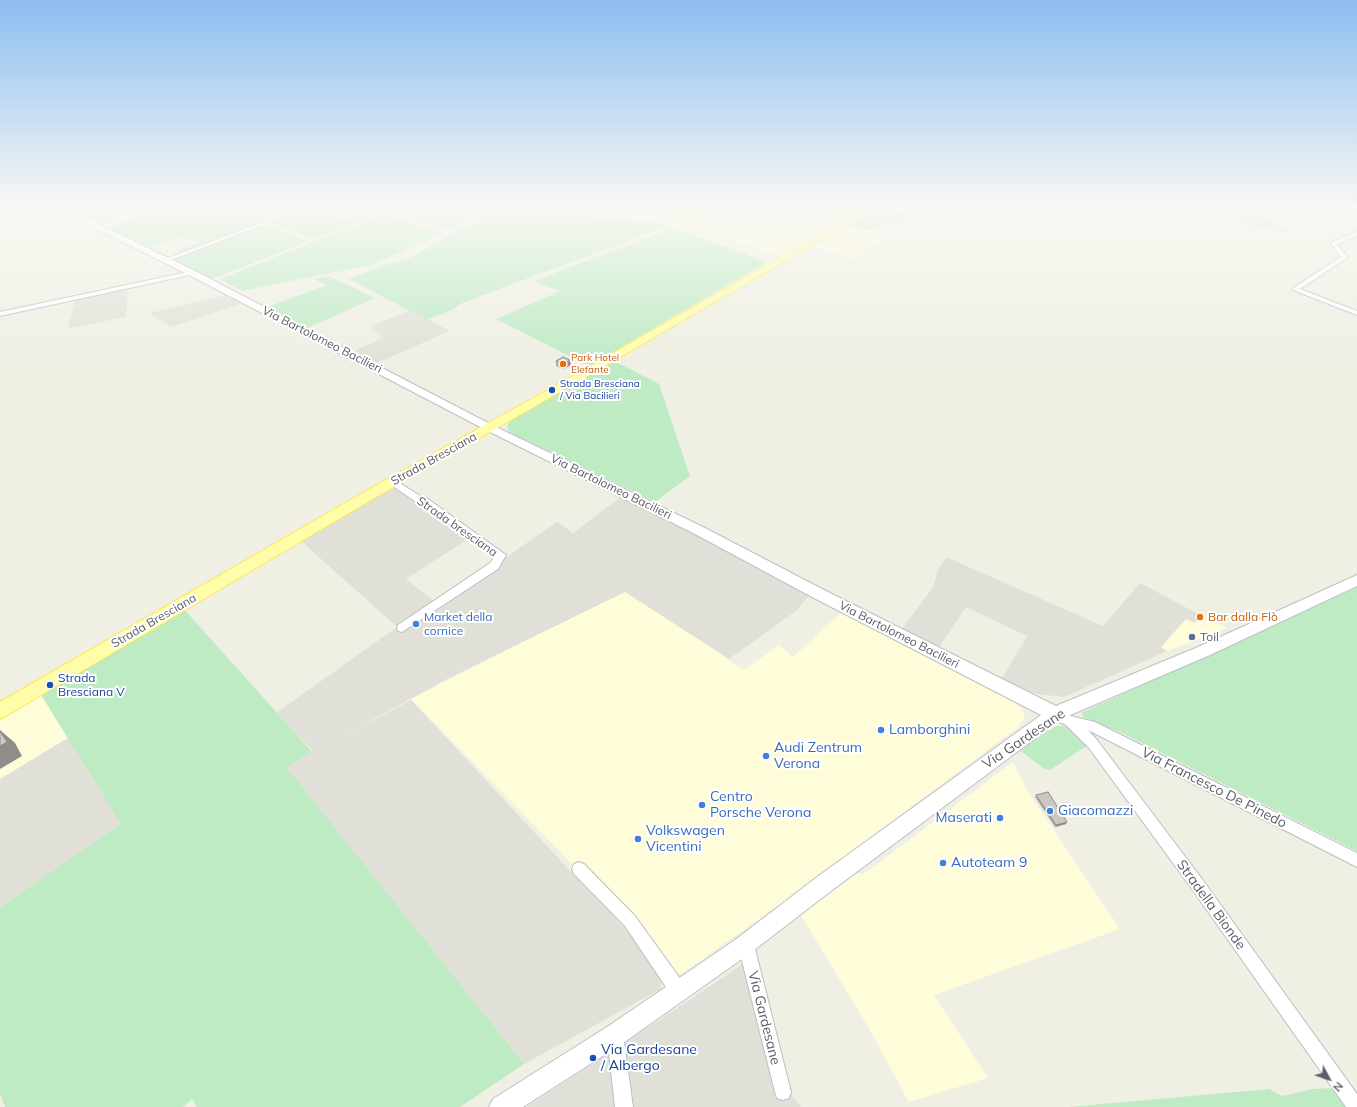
<!DOCTYPE html>
<html>
<head>
<meta charset="utf-8">
<style>
  body { margin:0 }
  #map { position:relative; width:1357px; height:1107px; overflow:hidden; background:#f0efe4; font-family:Mulish,sans-serif }
  canvas { display:block }
  .north { position:absolute; left:1309px; top:1059px; width:40px; height:40px; -webkit-text-stroke:3px #fff; paint-order:stroke; rotate:131deg; font-size:11px; font-weight:700; line-height:16px; text-align:center; color:#5c5f66 }
  .north::after { content:''; display:block; margin:auto; width:14px; height:18px; background:#5c5f66; clip-path:polygon(50% 0,100% 100%,50% 72%,0 100%) }
</style>
</head>
<body>
<div id="map">
<canvas width="1357" height="1107"></canvas>
<div class="north">N</div>
</div>
<script>
const ctx = document.querySelector('canvas').getContext('2d');
ctx.lineJoin = 'round';
function fillPath(path, color) {
  ctx.fillStyle = color;
  ctx.fill(path, 'evenodd');
}
function poly(rows) {
  const path = new Path2D();
  for (const r of rows) {
    path.moveTo(r[0], r[1]);
    for (let i = 2; i < r.length; i += 2) path.lineTo(r[i], r[i + 1]);
  }
  return path;
}
function trace(path, color, width, dash) {
  ctx.strokeStyle = color;
  ctx.lineWidth = width;
  ctx.lineCap = dash ? 'butt' : 'round';
  ctx.setLineDash(dash || []);
  ctx.stroke(path);
}
function write(font, color, halo, rows, align = 'center') {
  ctx.font = font + ' Mulish,sans-serif';
  ctx.lineWidth = 4;
  ctx.setLineDash([]);
  ctx.textBaseline = 'middle';
  ctx.strokeStyle = halo;
  ctx.fillStyle = color;
  for (const [text, x, y, turn = 0] of rows) {
    ctx.save();
    ctx.translate(x, y);
    ctx.rotate((+turn || 0) * Math.PI / 180);
    ctx.textAlign = isNaN(turn) ? turn : align;
    if (halo) ctx.strokeText(text, 0, 0);
    ctx.fillText(text, 0, 0);
    ctx.restore();
  }
}
const commercial = poly([
  [651,209,688,209,735,223,831,219,836,216,845,219,780,257,725,238,717,243,657,222,631,220],
  [849,226,869,231,891,236,854,259,814,246],
  [626,589,744,670,779,645,793,657,843,611,1016,702,1021,708,1025,717,1018,727,796,893,680,975,411,699],
  [1204,617,1227,628,1168,651,1160,647,1186,619,1195,623,1198,619,1201,621],
  [40,694,68,738,0,779,0,717],
  [1013,762,1027,790,1120,929,934,995,988,1078,909,1102,867,1025,801,915,858,873,864,874]
]);
const industrial = poly([
  [128,288,126,317,68,328,75,299],
  [226,295,242,304,171,327,149,313],
  [411,310,450,331,377,363,354,351,383,338,371,326],
  [402,483,476,534,406,579,435,602,508,556,557,522,573,533,622,496,812,592,796,611,729,659,625,592,447,679,324,746,411,700,575,876,632,936,660,978,661,989,524,1064,285,767,313,751,276,713,397,627,301,541],
  [946,557,1103,626,1140,583,1204,617,1201,621,1198,619,1195,623,1186,619,1161,647,1167,651,1064,697,1037,694,1001,680,1027,636,966,607,939,648,901,630,934,586,937,572],
  [68,738,121,824,0,907,0,779],
  [754,955,792,1096,801,1107,527,1107,730,973]
]);
const green = poly([
  [71,209,143,209,109,221,99,223],
  [159,209,250,209,276,218,183,253,177,251,198,243,183,236,150,248,109,229,119,223],
  [306,209,319,209,355,223,313,239,271,223],
  [325,209,389,209,359,221],
  [396,209,492,209,447,229,390,212],
  [876,209,889,213,924,214,972,209,1050,209,940,215,884,223,869,231,849,226],
  [1233,209,1246,209,1288,231,1279,232,1238,222,1243,217],
  [497,210,658,222,668,226,499,289,460,304,452,310,427,320,349,279,383,266,407,259],
  [385,214,442,233,371,265,242,291,220,279],
  [265,225,308,241,212,279,174,260],
  [671,229,680,230,761,260,765,263,589,366,496,319,560,291,534,281],
  [329,276,375,298,307,328,267,307,327,285,313,279],
  [614,361,659,384,690,476,655,502,511,433,507,429,508,424,514,418],
  [1357,587,1357,851,1120,732,1083,717,1081,713],
  [183,608,312,752,286,767,524,1064,460,1107,197,1107,192,1099,183,1107,5,1107,0,1094,0,907,121,824,40,693],
  [1056,726,1064,726,1075,732,1088,745,1050,770,1045,769,1019,750],
  [1332,1088,1346,1107,1069,1107,1269,1089,1282,1096,1313,1089]
]);
const water = poly([
  [876,209,909,213,972,209,905,215,898,215]
]);
const street = poly([
  [296,209,305,209,168,261,163,260,296,209],
  [1357,232,1357,236,1337,244,1347,256,1347,258,1300,289,1357,311,1357,315,1293,290,1293,288,1341,257,1331,244,1331,242,1357,232],
  [192,271,195,273,194,274,0,316,0,312,192,271],
  [393,479,422,497,428,499,506,555,498,569,402,632,398,631,397,628,398,625,490,563,495,556,422,504,416,502,390,484,388,482,390,480,393,479],
  [1055,709,1071,716,1095,722,1357,853,1357,867,1088,730,1097,740,1202,879,1357,1094,1357,1107,1346,1107,1192,889,1089,748,1066,725,1051,718,1049,714,1051,710,1055,709],
  [579,862,584,864,635,916,684,984,686,990,684,996,678,998,672,996,625,926,574,874,572,869,574,864,579,862],
  [746,937,751,940,754,945,791,1092,789,1098,783,1100,777,1098,775,1092,738,945,741,940,746,937],
  [615,1027,621,1029,623,1035,633,1107,615,1107,607,1035,609,1029,615,1027]
]);
const secondary = poly([
  [57,209,68,209,195,271,494,426,705,528,824,590,1056,706,1198,647,1357,575,1357,586,1210,655,1061,719,831,891,749,954,623,1043,523,1107,489,1107,493,1099,607,1027,735,940,817,877,1041,715,814,598,695,534,486,430,189,275,57,209]
]);
const primary = poly([
  [864,209,874,209,581,380,376,497,6,716,0,719,0,702,366,491,573,376,864,209]
]);
const wall = poly([
  [570,360,571,365,563,369,556,366,556,361],
  [1036,795,1066,824,1055,827,1035,797]
]);
const shadedWall = poly([
  [570,360,571,365,563,369,563,365],
  [0,730,15,743,22,756,0,769],
  [1067,822,1066,824,1055,827,1056,825]
]);
const building = poly([
  [563,357,570,360,563,365,556,361,563,357],
  [0,731,7,742,0,746,0,731],
  [1048,792,1067,822,1056,825,1036,795,1048,792]
]);
const markers = [
  [563,364,4,"#e8710a"],
  [552,390,4,"#1a4fb4"],
  [1200,617,4,"#e8710a"],
  [416,624,4,"#3f7fe0"],
  [1192,637,4,"#5c6f8a"],
  [50,685,4,"#1a4fb4"],
  [881,730,4,"#3f7fe0"],
  [766,756,4,"#3f7fe0"],
  [702,805,4,"#3f7fe0"],
  [1050,811,4,"#3f7fe0"],
  [1000,818,4,"#3f7fe0"],
  [638,839,4,"#3f7fe0"],
  [943,863,4,"#3f7fe0"],
  [593,1058,4,"#1a4fb4"]
];
const farFoodnames = [
  ["Park Hotel",571,358],
  ["Elefante",571,370]
];
const farTransitnames = [
  ["Strada Bresciana",560,384],
  ["/ Via Bacilieri",560,396]
];
const streetNames = [
  ["Via Bartolomeo Bacilieri",322,340,27],
  ["Strada Bresciana",434,459,-29],
  ["Via Bartolomeo Bacilieri",611,487,26],
  ["Strada bresciana",457,527,35],
  ["Strada Bresciana",154,621,-30],
  ["Via Bartolomeo Bacilieri",899,635,27]
];
const shopNames = [
  ["Market della",424,617],
  ["cornice",424,631]
];
const foodNames = [
  ["Bar dalla Flò",1208,617]
];
const serviceNames = [
  ["Toil",1200,637]
];
const transitNames = [
  ["Strada",58,678],
  ["Bresciana V",58,692]
];
const nearShopnames = [
  ["Lamborghini",889,730],
  ["Audi Zentrum",774,748],
  ["Verona",774,764],
  ["Centro",710,797],
  ["Porsche Verona",710,813],
  ["Giacomazzi",1058,811],
  ["Maserati",992,818,"right"],
  ["Volkswagen",646,831],
  ["Vicentini",646,847],
  ["Autoteam 9",951,863]
];
const nearStreetnames = [
  ["Via Gardesane",1024,739,-34],
  ["Via Francesco De Pinedo",1214,788,27],
  ["Stradella Bionde",1211,905,54],
  ["Via Gardesane",764,1018,76]
];
const nearTransitnames = [
  ["Via Gardesane",601,1050],
  ["/ Albergo",601,1066]
];
fillPath(commercial, '#fffcda');
fillPath(industrial, '#e1e0d8');
fillPath(green, '#beeac4');
fillPath(water, '#a5cbff');
trace(street, '#bcbdc4', 2);
trace(secondary, '#bdbfc7', 2);
trace(primary, '#ffe64e', 2);
fillPath(street, '#fff');
fillPath(secondary, '#fff');
fillPath(primary, '#fffdaa');
fillPath(wall, '#afada6');
fillPath(shadedWall, '#8e8d87');
fillPath(building, '#cbc9c1');
trace(building, '#8e8d87', 1);
const sky = ctx.createLinearGradient(0, 0, 0, 364);
sky.addColorStop(0, '#8dbdf1');
sky.addColorStop(0.57, '#f8f8f3');
sky.addColorStop(1, '#f8f8f300');
ctx.fillStyle = sky;
ctx.fillRect(0, 0, 1357, 364);
for (const [x, y, r, color] of markers) {
  const dot = new Path2D();
  dot.arc(x, y, r, 0, 2 * Math.PI);
  ctx.fillStyle = color;
  ctx.fill(dot);
  trace(dot, '#fff', 1.5);
}
write('10px', '#c56008', '#fff', farFoodnames, 'left');
write('10px', '#164399', '#fff', farTransitnames, 'left');
write('12px', '#5c5f66', '#fff', streetNames);
write('12px', '#366cbe', '#fff', shopNames, 'left');
write('12px', '#c56008', '#fff', foodNames, 'left');
write('12px', '#4e5e75', '#fff', serviceNames, 'left');
write('12px', '#164399', '#fff', transitNames, 'left');
write('14px', '#366cbe', '#fff', nearShopnames, 'left');
write('14px', '#5c5f66', '#fff', nearStreetnames);
write('14px', '#164399', '#fff', nearTransitnames, 'left');
</script>
</body>
</html>
